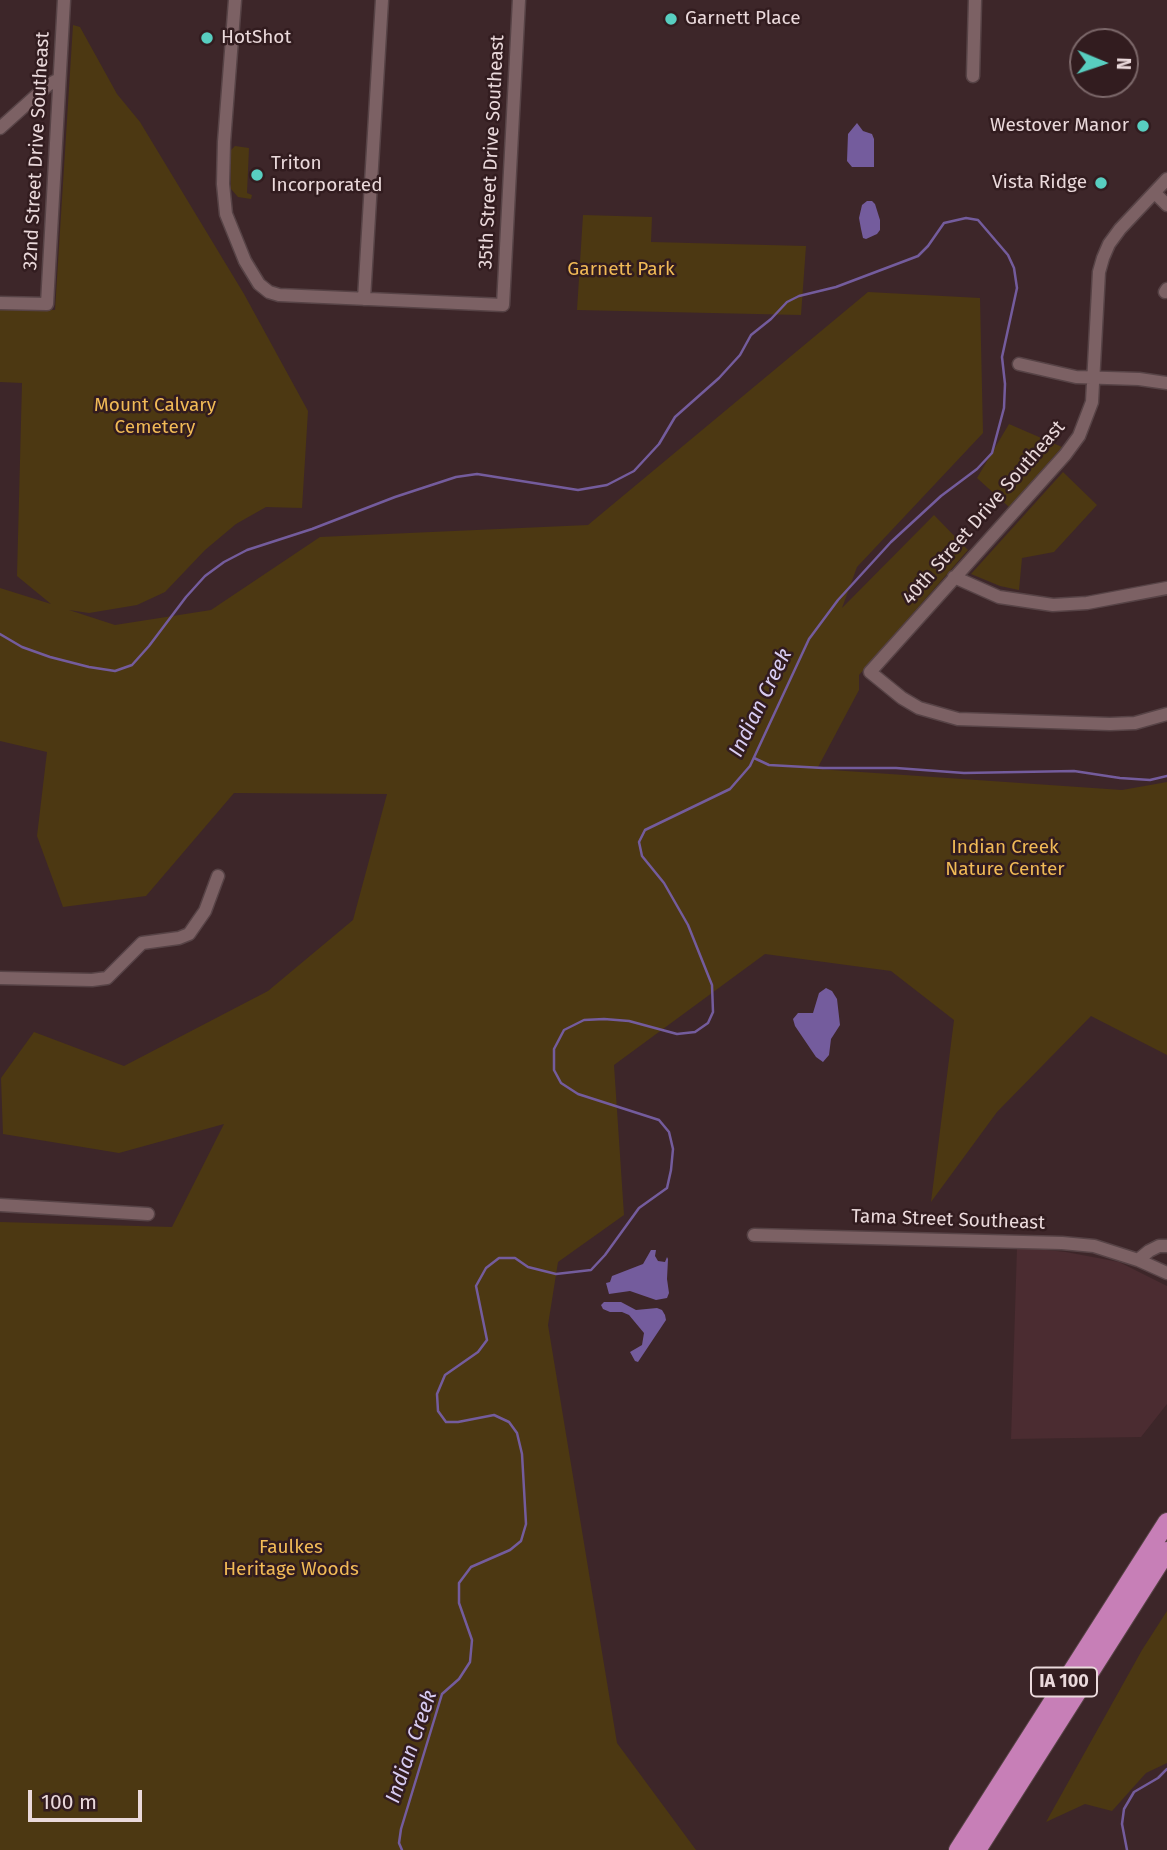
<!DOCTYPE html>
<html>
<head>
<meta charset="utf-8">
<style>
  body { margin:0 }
  #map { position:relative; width:1167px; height:1850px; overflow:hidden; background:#3d2629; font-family:"Fira Sans",sans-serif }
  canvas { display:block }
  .north { position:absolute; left:1069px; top:28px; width:70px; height:70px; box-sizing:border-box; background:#321c1f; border:2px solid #7c686a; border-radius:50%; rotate:92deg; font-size:19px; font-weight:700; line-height:28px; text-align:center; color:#ead9db }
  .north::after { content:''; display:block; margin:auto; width:24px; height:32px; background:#58cec0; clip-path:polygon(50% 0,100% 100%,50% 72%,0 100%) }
  .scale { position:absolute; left:28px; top:1790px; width:114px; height:32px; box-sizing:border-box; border:4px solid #ead9db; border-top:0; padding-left:9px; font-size:21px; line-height:24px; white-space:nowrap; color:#ead9db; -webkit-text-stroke:5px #321c1f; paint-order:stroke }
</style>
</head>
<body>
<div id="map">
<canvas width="1167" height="1850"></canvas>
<div class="north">N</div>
<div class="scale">100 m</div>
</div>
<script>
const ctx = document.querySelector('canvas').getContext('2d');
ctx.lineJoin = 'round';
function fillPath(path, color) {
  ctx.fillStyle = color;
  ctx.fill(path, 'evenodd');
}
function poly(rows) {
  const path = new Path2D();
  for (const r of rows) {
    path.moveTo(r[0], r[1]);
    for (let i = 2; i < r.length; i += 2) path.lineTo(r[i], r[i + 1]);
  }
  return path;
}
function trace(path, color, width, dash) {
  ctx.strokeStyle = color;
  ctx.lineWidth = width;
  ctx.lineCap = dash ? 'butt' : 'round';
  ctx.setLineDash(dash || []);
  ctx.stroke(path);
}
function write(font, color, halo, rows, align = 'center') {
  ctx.font = font + ' "Fira Sans",sans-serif';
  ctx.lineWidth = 5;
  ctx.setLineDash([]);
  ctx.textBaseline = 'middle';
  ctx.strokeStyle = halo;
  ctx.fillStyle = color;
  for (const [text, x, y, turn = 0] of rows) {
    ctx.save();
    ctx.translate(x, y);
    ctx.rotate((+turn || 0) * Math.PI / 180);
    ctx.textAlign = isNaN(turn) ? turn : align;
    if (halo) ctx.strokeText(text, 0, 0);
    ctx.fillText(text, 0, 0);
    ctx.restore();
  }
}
const built = poly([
  [1017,1247,1066,1252,1119,1262,1167,1286,1167,1404,1141,1437,1011,1439]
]);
const green = poly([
  [73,25,80,27,117,94,140,122,244,294,308,411,302,508,266,507,236,524,205,550,165,592,137,605,89,613,69,610,115,625,211,610,320,537,588,525,868,292,980,298,983,433,857,567,842,608,934,515,968,550,859,675,859,690,817,769,1122,790,1167,782,1167,1055,1091,1016,997,1112,931,1202,954,1020,891,971,765,954,614,1065,624,1215,558,1262,548,1325,617,1743,696,1850,0,1850,0,1222,172,1227,224,1124,119,1153,3,1134,1,1078,34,1032,124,1066,268,991,353,920,387,794,234,793,146,896,63,907,37,836,47,752,0,741,0,588,51,604,17,576,22,383,0,382,0,308,55,310],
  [235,146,249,148,247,193,252,195,251,199,238,197,231,189,230,151],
  [583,215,652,217,651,242,806,246,801,315,577,310],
  [1009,424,1062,447,1009,507,977,478],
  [1063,472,1097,505,1054,552,1022,558,1019,590,1000,586,971,574],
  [1167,1611,1167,1763,1146,1773,1112,1811,1085,1804,1046,1822,1142,1650]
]);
const water = poly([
  [857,123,863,131,872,134,874,139,874,167,852,167,847,161,848,134],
  [867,201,872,201,875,204,880,220,880,230,877,234,866,239,863,238,861,229,859,218,862,205],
  [826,988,832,991,837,999,840,1025,831,1039,829,1055,823,1062,816,1057,795,1026,793,1019,798,1013,813,1013,819,993],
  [651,1250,656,1250,655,1256,658,1261,665,1262,667,1257,668,1259,667,1279,669,1293,667,1298,656,1300,630,1291,609,1294,606,1283,610,1282,612,1276,643,1264],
  [604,1302,621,1302,636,1310,657,1308,662,1310,665,1315,666,1320,638,1362,635,1361,630,1352,642,1345,644,1333,629,1315,622,1312,610,1312,603,1309,601,1305]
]);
const stream = poly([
  [0,634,22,647,50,657,89,667,115,671,132,665,149,646,186,597,205,576,224,562,247,550,312,529,395,497,456,477,477,474,578,490,607,485,634,471,659,444,675,417,719,378,740,355,751,335,771,319,787,302,799,296,836,287,918,256,928,246,944,223,966,218,978,220,1008,255,1014,268,1017,288,1002,357,1005,384,1004,408,992,453,977,469,941,496,891,542,838,600,809,639,750,766,730,789,645,830,639,842,642,856,664,883,688,925,712,985,713,1012,708,1023,695,1032,677,1034,629,1021,604,1019,584,1020,564,1030,554,1049,554,1070,561,1083,578,1094,659,1120,669,1132,673,1149,671,1170,667,1188,639,1208,605,1255,591,1270,556,1274,528,1267,515,1258,499,1258,486,1268,476,1286,487,1340,478,1352,445,1375,437,1394,438,1411,446,1422,458,1422,494,1415,509,1422,517,1433,522,1454,526,1524,521,1541,510,1550,471,1567,459,1583,459,1603,472,1640,470,1662,459,1679,442,1694,401,1829,399,1843,402,1850],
  [754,758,769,765,823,768,896,768,964,773,1074,771,1120,778,1150,780,1167,776],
  [1127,1850,1122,1824,1124,1809,1134,1792,1158,1778,1167,1769]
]);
const minor = poly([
  [235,0,224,142,223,184,226,214,245,261,259,284,269,292,279,295,503,305,519,0],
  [973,76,975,0],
  [0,128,48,85,59,79],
  [1167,179,1120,229,1109,244,1103,258,1099,272,1092,402,1079,436,1065,455,870,672,902,698,919,708,958,719,1110,724,1135,723,1167,714],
  [1155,193,1167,205],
  [1165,292,1167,289],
  [364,299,382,0],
  [0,303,47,304,64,0],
  [1019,364,1076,377,1139,379,1167,383],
  [954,577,999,597,1053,605,1087,603,1167,588],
  [0,978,92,980,107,978,142,943,179,938,189,934,205,911,218,876],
  [0,1205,148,1214],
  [754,1235,1062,1243,1094,1246,1138,1260,1149,1251,1159,1246,1167,1246],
  [1138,1260,1167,1273]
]);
const highway = poly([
  [958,1850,1167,1522],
  [977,1850,1167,1551]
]);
const markers = [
  [671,19,7,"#58cec0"],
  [207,38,7,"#58cec0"],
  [1143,126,7,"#58cec0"],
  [257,175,7,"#58cec0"],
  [1101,183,7,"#58cec0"]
];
const shields = [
  [1064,1682,66]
];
const shieldNames = [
  ["IA 100",1064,1682]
];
const poiNames = [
  ["Garnett Place",685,19],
  ["HotShot",221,38],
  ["Westover Manor",1129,126,"right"],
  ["Triton",271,164],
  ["Incorporated",271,186],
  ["Vista Ridge",1087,183,"right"]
];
const streetNames = [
  ["32nd Street Drive Southeast",37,151,-87],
  ["35th Street Drive Southeast",492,152,-87],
  ["40th Street Drive Southeast",984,513,-49],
  ["Tama Street Southeast",948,1220,2]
];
const parkNames = [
  ["Garnett Park",621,270],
  ["Mount Calvary",155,406],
  ["Cemetery",155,428],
  ["Indian Creek",1005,848],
  ["Nature Center",1005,870],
  ["Faulkes",291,1548],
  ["Heritage Woods",291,1570]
];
const waterNames = [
  ["Indian Creek",761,703,-64],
  ["Indian Creek",412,1747,-71]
];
fillPath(built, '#4b2c31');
fillPath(green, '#4c3812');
fillPath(water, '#745c9d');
trace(stream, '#745c9d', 2.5);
trace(minor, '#574346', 15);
trace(highway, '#574346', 20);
trace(minor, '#7c6164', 12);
trace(highway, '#c77fb7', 18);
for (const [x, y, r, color] of markers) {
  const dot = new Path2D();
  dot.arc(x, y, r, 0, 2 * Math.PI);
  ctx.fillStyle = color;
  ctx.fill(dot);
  trace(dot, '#321c1f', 2.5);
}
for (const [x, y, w] of shields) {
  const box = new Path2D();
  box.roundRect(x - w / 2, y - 14.5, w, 29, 5);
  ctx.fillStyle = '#321c1f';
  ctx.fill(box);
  trace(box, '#ead9db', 2);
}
write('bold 18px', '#ead9db', null, shieldNames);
write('19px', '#ead9db', '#321c1f', poiNames, 'left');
write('19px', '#ead9db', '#321c1f', streetNames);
write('19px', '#f1ba56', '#321c1f', parkNames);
write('italic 21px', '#d8ccf2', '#321c1f', waterNames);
</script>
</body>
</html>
